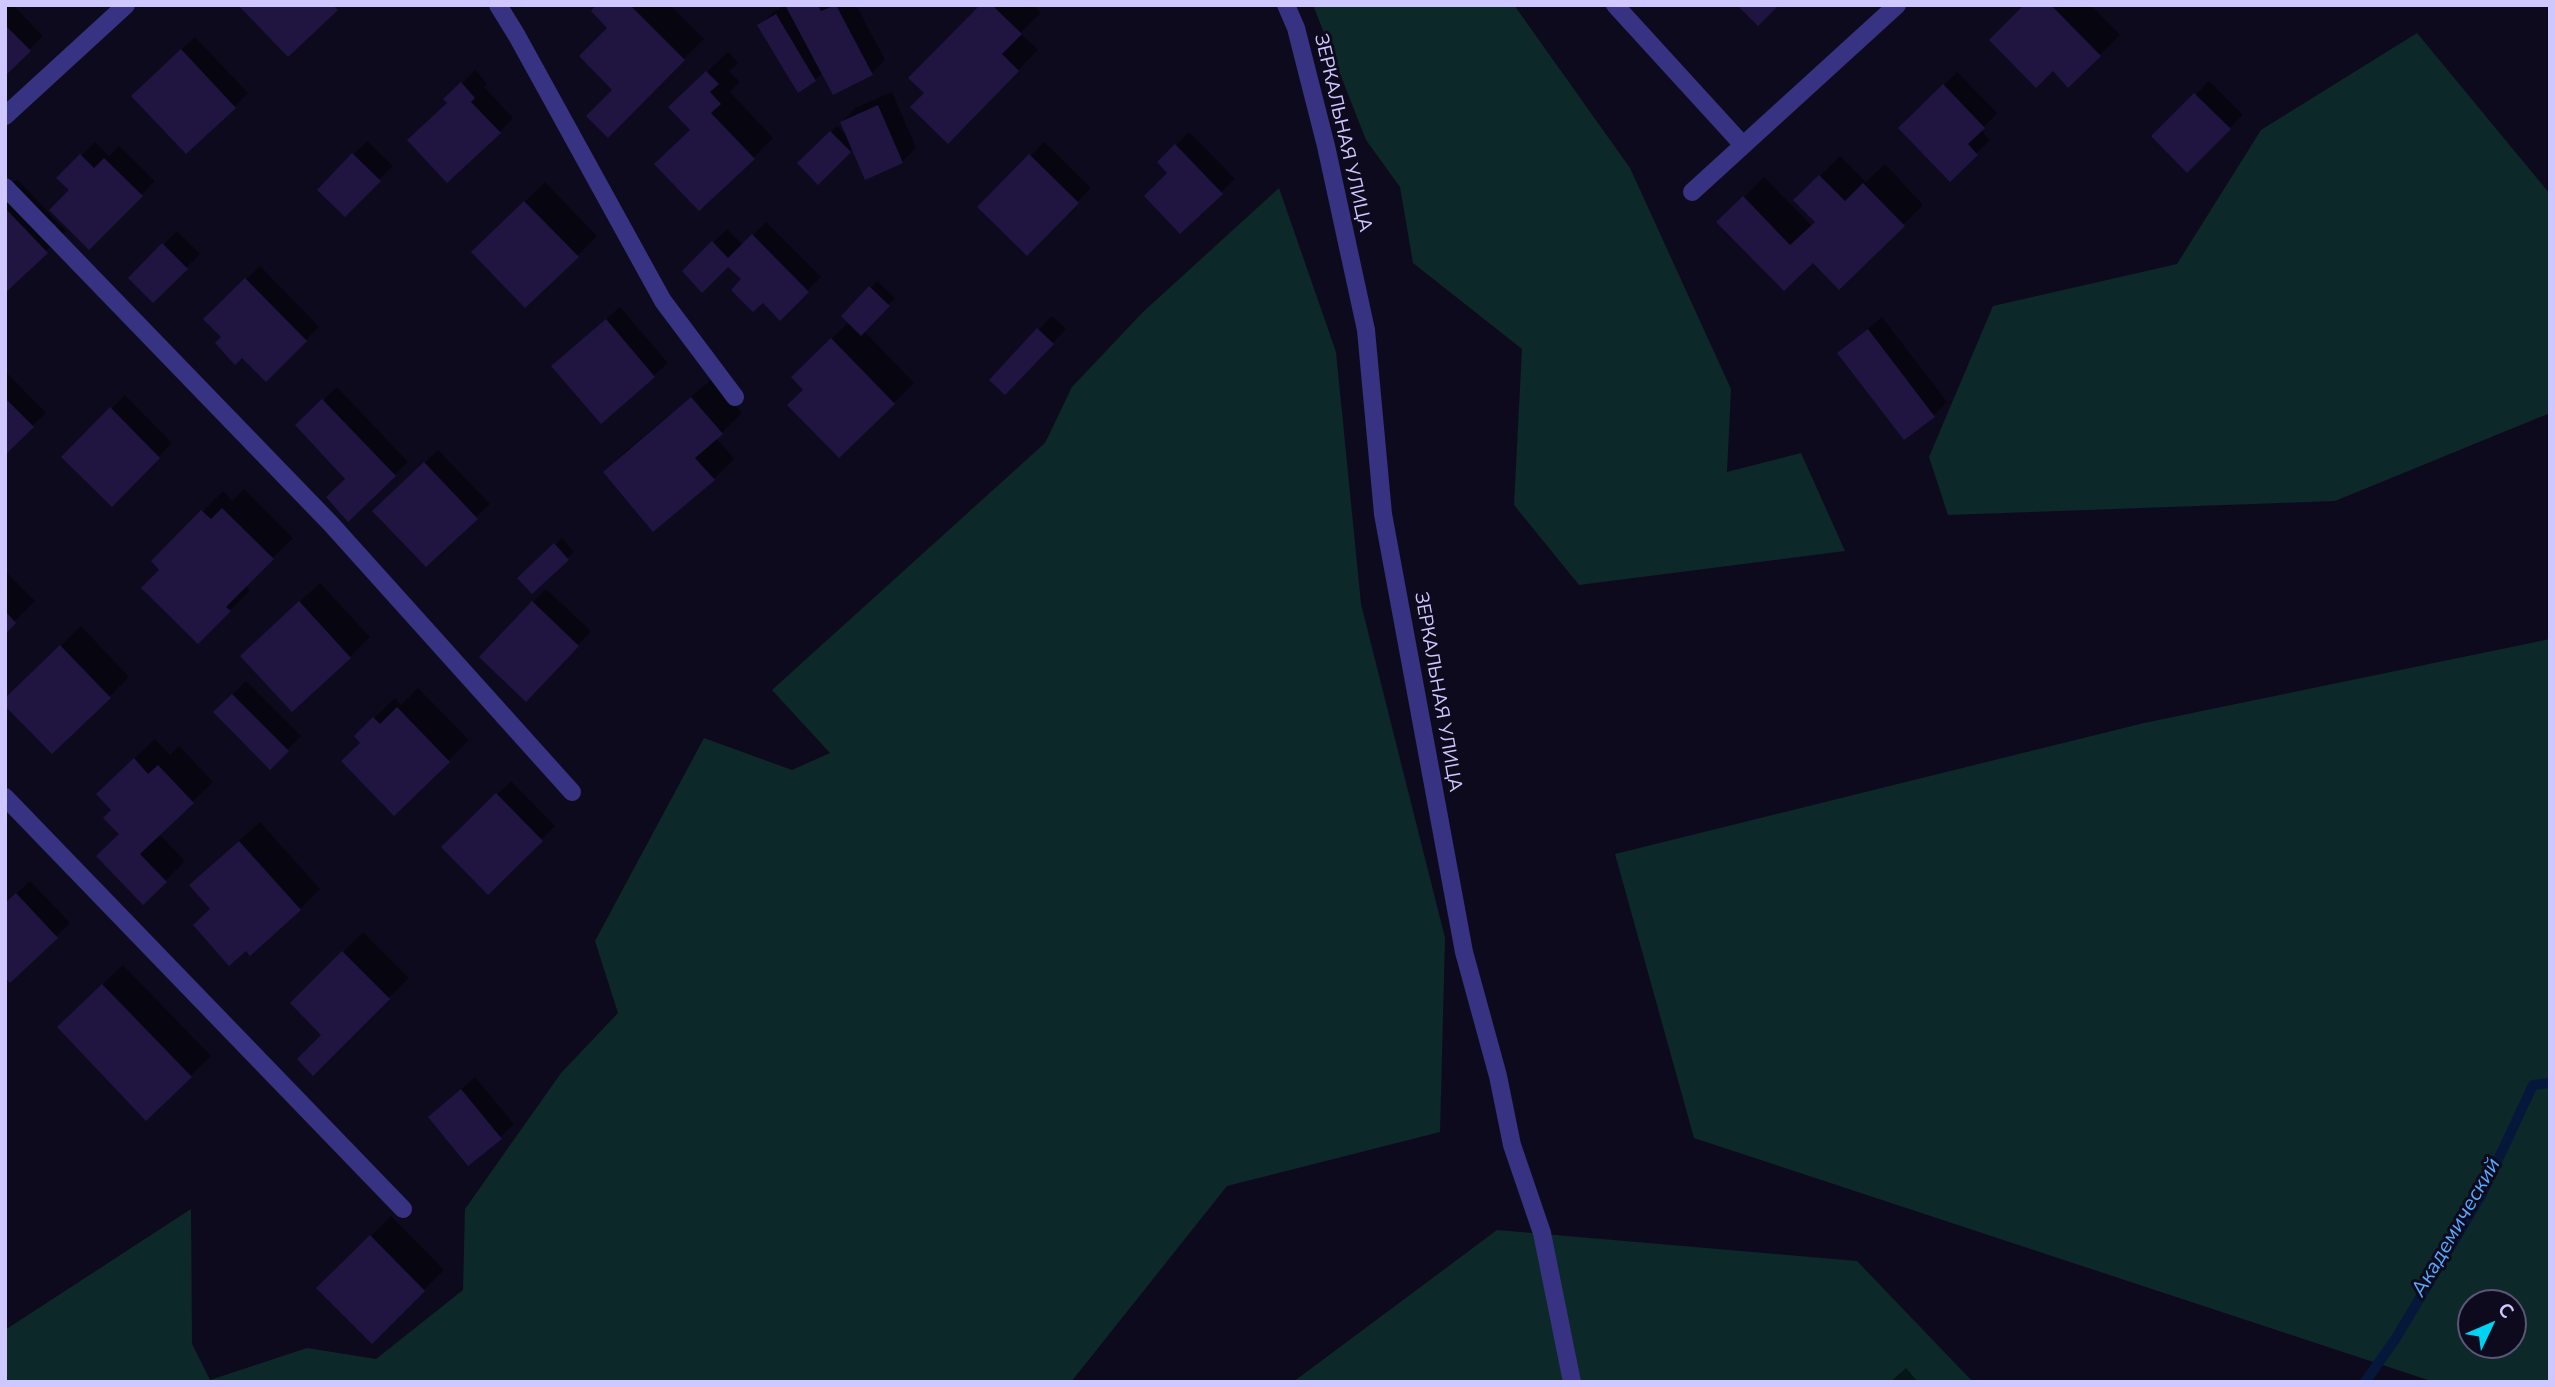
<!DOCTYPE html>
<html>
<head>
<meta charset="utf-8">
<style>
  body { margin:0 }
  #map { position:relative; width:2555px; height:1387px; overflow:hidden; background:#0e0a1e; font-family:"Nunito Sans",sans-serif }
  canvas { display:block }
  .frame { position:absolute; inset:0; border:7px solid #cfc7ff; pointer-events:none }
  .north { position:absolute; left:2457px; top:1289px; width:70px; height:70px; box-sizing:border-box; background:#0e0a1e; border:2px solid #5b5678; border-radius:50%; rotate:46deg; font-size:19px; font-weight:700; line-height:28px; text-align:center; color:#cfc7ff }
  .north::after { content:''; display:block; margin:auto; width:24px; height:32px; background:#00d3f2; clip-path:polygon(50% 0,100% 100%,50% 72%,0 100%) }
</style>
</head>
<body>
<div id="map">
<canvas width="2555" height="1387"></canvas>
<div class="frame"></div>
<div class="north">С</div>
</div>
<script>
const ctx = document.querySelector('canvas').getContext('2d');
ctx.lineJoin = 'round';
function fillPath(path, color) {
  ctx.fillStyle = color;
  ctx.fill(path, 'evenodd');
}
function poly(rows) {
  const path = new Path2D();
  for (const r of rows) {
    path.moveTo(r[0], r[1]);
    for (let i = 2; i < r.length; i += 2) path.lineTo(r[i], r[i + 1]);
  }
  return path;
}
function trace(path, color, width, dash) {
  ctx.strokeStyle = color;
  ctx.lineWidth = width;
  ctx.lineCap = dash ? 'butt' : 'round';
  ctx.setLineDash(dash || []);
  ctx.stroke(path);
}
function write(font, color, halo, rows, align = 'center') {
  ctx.font = font + ' "Nunito Sans",sans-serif';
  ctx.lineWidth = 6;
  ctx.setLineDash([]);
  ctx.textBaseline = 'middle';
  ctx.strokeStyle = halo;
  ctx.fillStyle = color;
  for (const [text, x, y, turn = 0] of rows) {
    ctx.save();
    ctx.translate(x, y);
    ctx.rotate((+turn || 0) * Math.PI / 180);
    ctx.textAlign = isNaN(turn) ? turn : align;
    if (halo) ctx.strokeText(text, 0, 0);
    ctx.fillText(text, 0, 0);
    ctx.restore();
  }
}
const green = poly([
  [1313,5,1514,5,1630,168,1731,389,1727,472,1801,453,1845,551,1579,585,1514,505,1522,349,1413,263,1400,187,1366,140],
  [2417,33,2550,194,2550,413,2335,501,1948,515,1929,457,1993,306,2177,264,2261,130],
  [1279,188,1336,352,1361,604,1445,938,1440,1132,1227,1186,1071,1382,5,1382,5,1330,191,1209,192,1344,210,1380,307,1348,376,1359,463,1290,465,1209,561,1073,618,1013,595,941,704,738,792,770,830,753,772,690,1045,443,1072,387,1143,312],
  [2550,639,2550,1382,2434,1382,1694,1138,1615,854,2144,723],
  [2513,1303,2513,1345,2471,1345,2471,1303],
  [1497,1230,1857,1261,1973,1382,1293,1382]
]);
const shadow = poly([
  [5,5,13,5,43,36,5,73],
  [598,5,670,5,704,39,608,135,615,90,610,28],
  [785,5,856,5,885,60,872,73,823,72,815,80,760,26,773,12],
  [982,5,1033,5,1041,13,1020,33,1038,50,948,141,926,93],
  [2026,5,2091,5,2120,35,2069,85],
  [195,37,248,93,234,107,146,83],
  [728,52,738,63,729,71,740,82,730,92,773,138,753,158,692,129,691,87],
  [475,70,487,84,484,87,513,118,500,132,446,99],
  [1957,72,1997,113,1981,130,1990,140,1950,180,1900,128],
  [2209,81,2243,115,2187,170,2154,136],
  [892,92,916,148,902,162,866,178,853,148,818,182,799,163,837,126,848,136,842,122,855,108],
  [1189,132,1235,179,1180,232,1170,173,1159,162],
  [367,141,393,166,345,214,319,189],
  [95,142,109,156,119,146,155,181,89,248,71,190,59,178],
  [1044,142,1091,188,1027,253,980,207],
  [1840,156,1866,182,1885,164,1923,205,1839,288,1813,260,1719,222,1764,177,1812,226,1817,221,1796,200],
  [17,179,66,231,5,291,5,190],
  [545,182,597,236,577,256,494,232],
  [766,222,821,277,780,318,728,264,684,271,727,229,743,245],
  [177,231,200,254,153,301,130,278],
  [260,266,319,327,266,379,206,319],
  [877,281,895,298,864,331,914,383,839,456,806,389,793,377,849,322,843,316],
  [620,307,668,363,601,421,567,353],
  [1052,316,1066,329,1005,392,991,380],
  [1882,317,1947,402,1934,415,1839,353],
  [5,371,46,413,5,452],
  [712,379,742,413,716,438,734,459,714,479,605,472,625,452],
  [337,387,408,462,348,519,348,478,297,425],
  [125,395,172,443,111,505,64,457],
  [438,450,490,504,476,517,388,497],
  [244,489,293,538,245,585,250,590,198,642,162,570,153,561,223,491,232,501],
  [562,538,574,552,532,591,520,578],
  [5,571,35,601,5,631],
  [320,583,370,637,350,657,262,636],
  [546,589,591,631,539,686,533,602],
  [81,626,129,677,109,697,5,700],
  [246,681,301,736,270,767,215,712],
  [418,688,469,740,394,813,362,742,356,736,395,698,401,705],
  [155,739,170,755,179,746,213,782,159,834,185,861,143,903,113,810,118,774],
  [511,781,555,826,488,892,444,847],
  [260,822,320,889,300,909,212,908,212,865],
  [30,881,70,923,10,980,5,904],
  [363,932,409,978,313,1073,324,1035,292,1003],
  [123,965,211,1056,146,1119,79,1007],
  [475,1077,514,1124,500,1137,430,1117],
  [391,1216,444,1270,372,1342,319,1288],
  [1906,1368,1918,1382,1890,1382]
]);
const stream = poly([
  [2365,1382,2396,1338,2482,1194,2533,1085,2550,1083]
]);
const building = poly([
  [238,5,333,5,338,10,288,57],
  [596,5,634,5,632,7,685,60,608,138,586,116,612,90,579,56,607,28,591,11],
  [785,5,818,5,821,11,836,5,873,75,833,95],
  [980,5,992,5,1022,34,1002,54,1019,71,948,144,910,107,924,93,908,78],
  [1737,5,1779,5,1758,26],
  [2024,5,2051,5,2101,56,2068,88,2053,71,2036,88,1989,40],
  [776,14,816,81,798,93,757,25],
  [5,25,31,51,5,76],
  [181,49,236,108,186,154,131,96],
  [706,71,719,84,710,92,721,104,711,113,755,159,699,211,654,164,690,130,668,107],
  [461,82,475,98,471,102,501,133,447,183,407,140,447,103,443,99],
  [1943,84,1985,128,1968,144,1978,155,1950,182,1898,128],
  [2194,93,2231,129,2187,173,2151,136],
  [878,105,903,163,865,180,840,122],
  [830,131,851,152,818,185,797,163],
  [1175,144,1223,194,1180,234,1144,196,1167,173,1157,162],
  [352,153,381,181,345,217,317,190],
  [80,154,94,168,104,158,143,196,89,250,49,210,69,190,56,178],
  [1029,154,1079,203,1027,256,977,207],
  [1819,175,1845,201,1863,183,1905,226,1839,290,1813,263,1784,291,1716,222,1743,196,1790,245,1815,222,1793,200],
  [524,201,579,257,525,308,471,252],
  [5,208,48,253,5,293],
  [752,234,809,292,780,321,763,303,753,312,731,290,741,279,728,267,702,293,682,271,712,241,728,258],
  [162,243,188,269,153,303,128,278],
  [245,278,307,341,266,382,242,358,235,365,215,343,221,337,203,319],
  [869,286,890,306,861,336,841,316],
  [606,319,655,377,601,424,551,366],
  [1037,328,1054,344,1005,395,989,380],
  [1868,329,1935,417,1904,440,1837,353],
  [831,338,895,404,839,458,787,405,803,390,791,377],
  [691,397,723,434,695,458,715,480,653,532,603,472],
  [5,398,34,427,5,455],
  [322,399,396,476,348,522,326,497,345,479,295,425],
  [110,407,160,458,112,507,61,457],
  [424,462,478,519,426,567,372,511],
  [222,508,274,559,226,607,231,611,198,644,141,588,159,570,151,561,201,510,211,519],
  [554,543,569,560,532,594,517,578],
  [299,601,351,658,292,712,240,656],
  [532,601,579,646,526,702,479,657],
  [5,611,16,623,5,634],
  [60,645,111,698,52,754,5,706,5,698],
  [232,694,289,751,270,770,213,712],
  [397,707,450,762,394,816,341,761,360,743,354,736,373,717,380,724],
  [134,758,148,774,158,765,194,803,140,854,167,882,143,905,96,856,119,834,103,818,111,810,96,794],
  [496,793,543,841,488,895,441,847],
  [239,841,301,910,250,956,246,951,229,966,193,925,210,909,189,885],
  [16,893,58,938,10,983,5,977,5,903],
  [342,951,390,999,313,1076,297,1059,321,1035,290,1003],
  [102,984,192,1077,146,1121,57,1027],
  [461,1089,502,1139,468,1166,428,1117],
  [370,1235,425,1291,372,1344,316,1288]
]);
const minor = poly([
  [498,5,517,36,663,301,735,397],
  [1286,5,1296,28,1326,146,1366,330,1383,514,1464,952,1498,1076,1512,1145,1542,1233,1572,1382],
  [1615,5,1742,144],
  [5,116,126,5],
  [5,187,331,524,572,792],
  [1692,192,1897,5],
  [5,797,403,1209]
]);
const streetNames = [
  ["ЗЕРКАЛЬНАЯ УЛИЦА",1342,133,77],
  ["ЗЕРКАЛЬНАЯ УЛИЦА",1437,692,80]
];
const waterNames = [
  ["Академический",2457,1228,-60]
];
fillPath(green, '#0d2828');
fillPath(shadow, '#0007');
trace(stream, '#05183c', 10);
fillPath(building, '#1f1540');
trace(minor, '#373281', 18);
write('19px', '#cfc7ff', '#0e0a1e', streetNames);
write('italic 21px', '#55abff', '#0e0a1e', waterNames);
</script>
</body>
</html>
